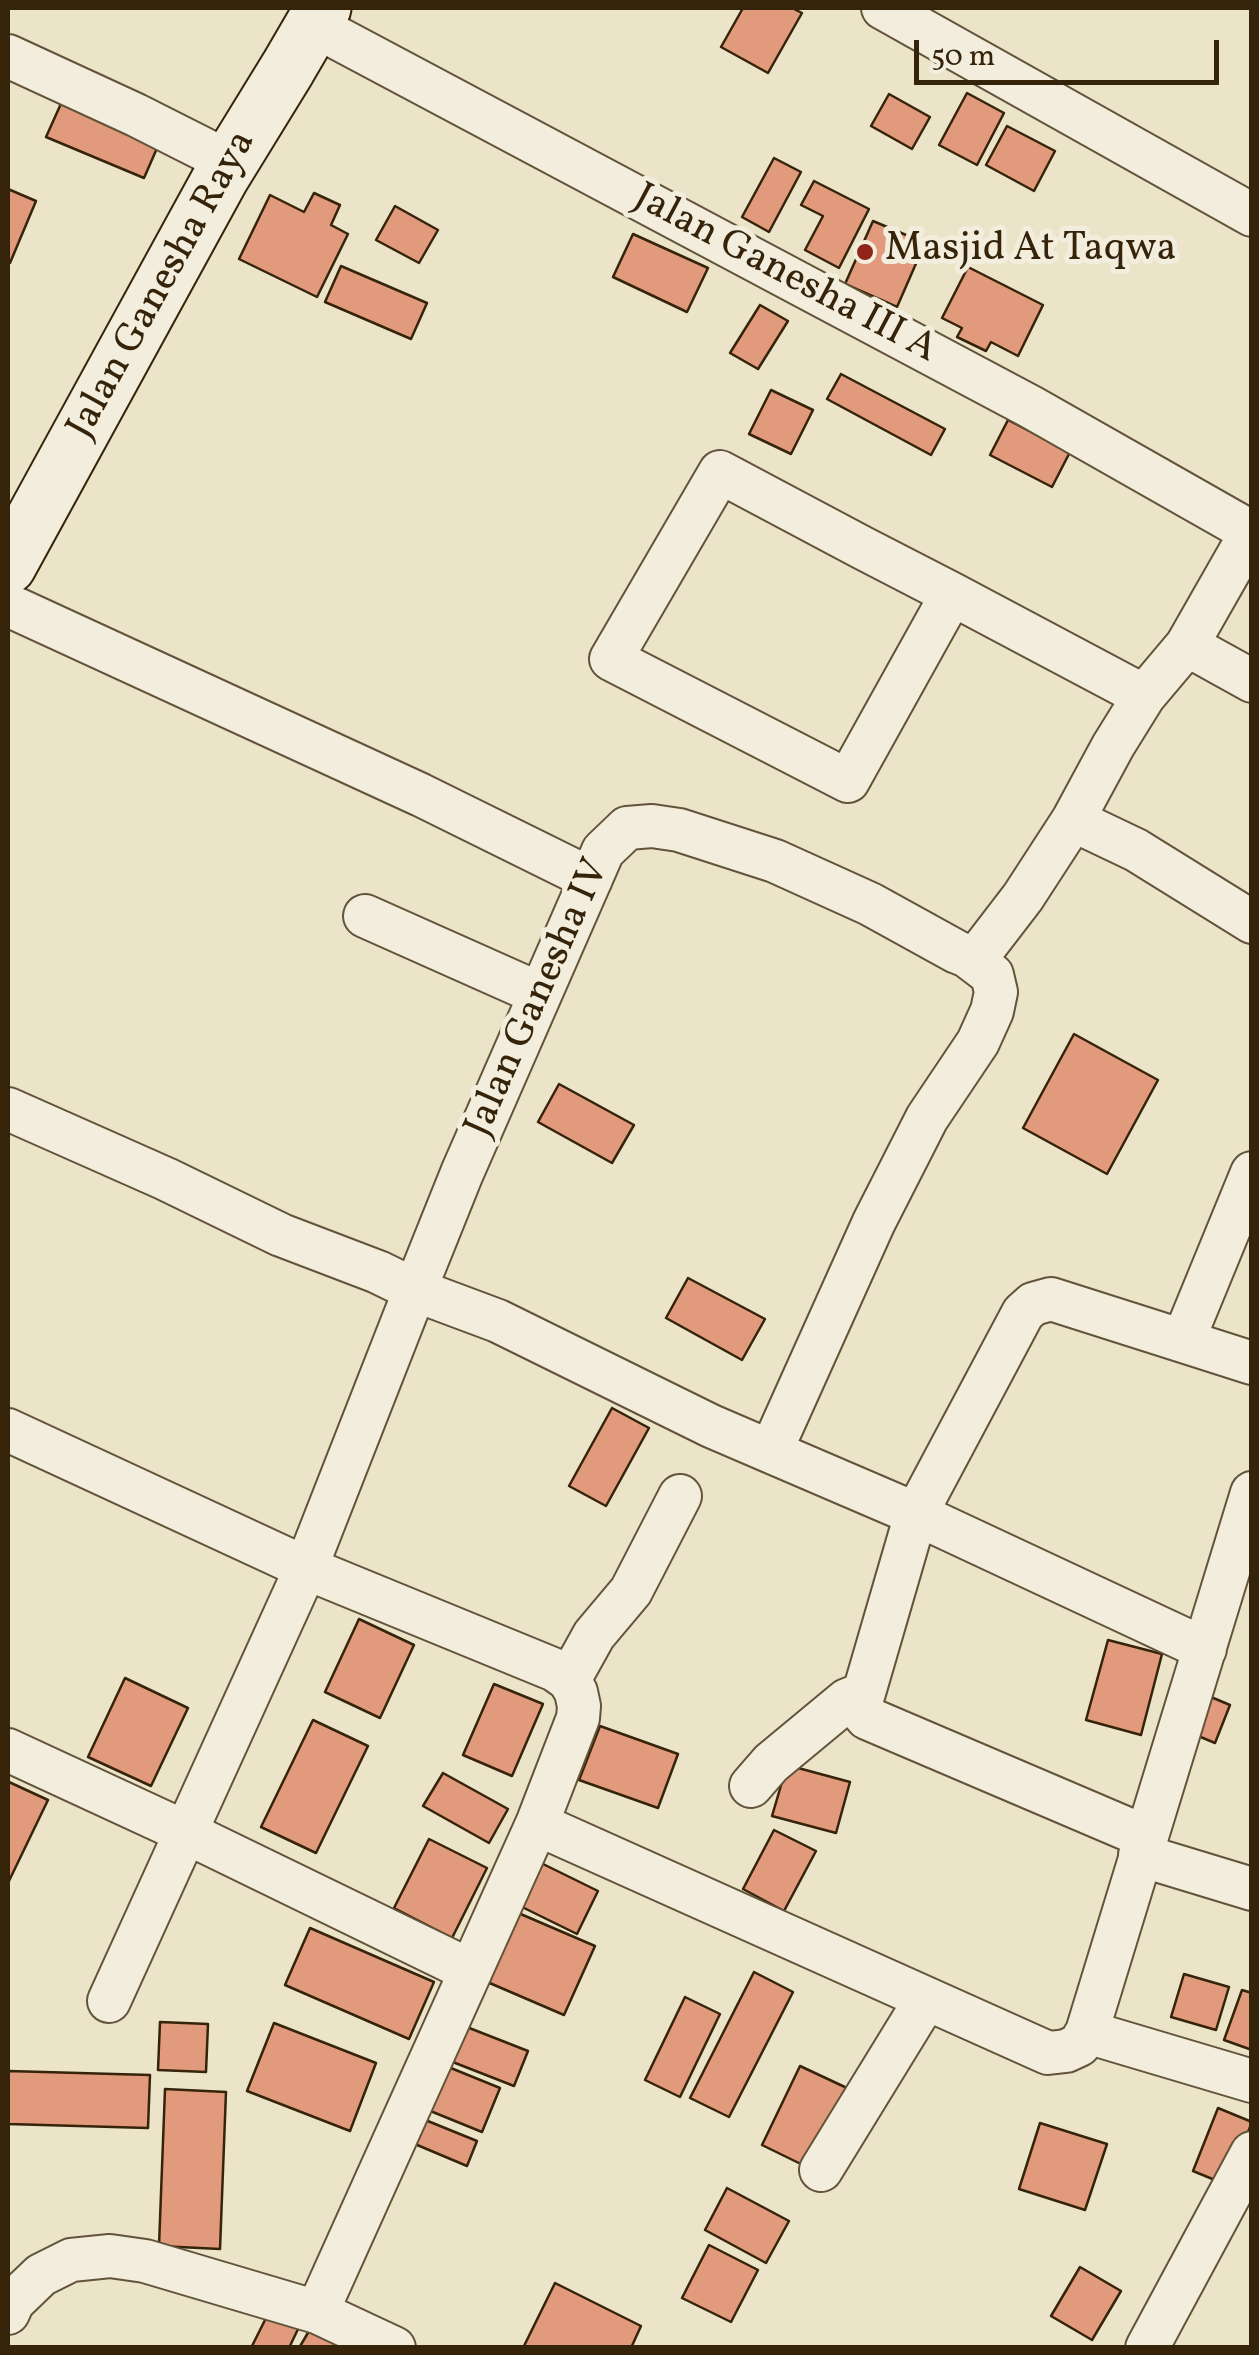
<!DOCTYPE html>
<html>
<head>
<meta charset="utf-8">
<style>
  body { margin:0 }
  #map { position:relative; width:1259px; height:2355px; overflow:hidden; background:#ebe4c9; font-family:Vollkorn,serif }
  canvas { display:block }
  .frame { position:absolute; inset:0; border:10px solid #35230a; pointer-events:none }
  .scale { position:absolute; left:914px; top:40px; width:305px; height:45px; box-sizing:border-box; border:5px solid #35230a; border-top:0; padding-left:12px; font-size:30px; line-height:35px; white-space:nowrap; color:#35230a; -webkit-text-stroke:8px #f2eddc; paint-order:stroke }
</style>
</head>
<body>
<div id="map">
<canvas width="1259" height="2355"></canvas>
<div class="frame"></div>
<div class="scale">50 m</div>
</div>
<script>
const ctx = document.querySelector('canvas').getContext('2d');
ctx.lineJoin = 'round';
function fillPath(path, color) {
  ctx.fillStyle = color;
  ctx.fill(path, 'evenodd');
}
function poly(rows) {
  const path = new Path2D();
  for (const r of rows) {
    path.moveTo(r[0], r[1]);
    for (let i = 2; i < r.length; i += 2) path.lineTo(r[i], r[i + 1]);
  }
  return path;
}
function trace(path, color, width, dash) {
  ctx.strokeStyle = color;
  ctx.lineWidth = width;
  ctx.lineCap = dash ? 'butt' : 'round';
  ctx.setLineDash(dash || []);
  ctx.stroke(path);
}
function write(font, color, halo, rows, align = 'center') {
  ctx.font = font + ' Vollkorn,serif';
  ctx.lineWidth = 10;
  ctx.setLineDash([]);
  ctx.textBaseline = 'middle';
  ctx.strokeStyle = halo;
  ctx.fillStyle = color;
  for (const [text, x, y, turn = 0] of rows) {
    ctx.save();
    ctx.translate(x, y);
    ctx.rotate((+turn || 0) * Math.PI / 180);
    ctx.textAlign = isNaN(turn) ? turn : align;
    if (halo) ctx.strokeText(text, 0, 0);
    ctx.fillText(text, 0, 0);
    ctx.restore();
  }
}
const building = poly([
  [743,8,792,8,802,13,768,73,721,47,743,8],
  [967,93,1004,113,977,165,939,145,967,93],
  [889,94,930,117,912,149,871,126,889,94],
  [64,97,161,139,144,178,46,137,64,97],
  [1007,126,1055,151,1034,191,986,165,1007,126],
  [774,158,801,172,769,232,742,217,774,158],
  [814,181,869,209,839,268,805,250,823,216,801,205,814,181],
  [8,189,36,201,10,263,8,262,8,189],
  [314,193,340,205,331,225,348,234,317,297,239,259,270,195,304,212,314,193],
  [395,206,438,230,419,263,376,240,395,206],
  [873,221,925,243,897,307,845,284,873,221],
  [633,234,708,268,687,312,613,277,633,234],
  [341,266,427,303,411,339,325,302,341,266],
  [968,267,1043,305,1018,356,991,342,986,351,957,337,962,328,942,318,968,267],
  [760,305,788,321,758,369,730,353,760,305],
  [841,374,945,429,931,455,827,399,841,374],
  [771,390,813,410,791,454,749,434,771,390],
  [1008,420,1070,452,1052,487,990,455,1008,420],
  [1074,1034,1158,1080,1107,1174,1023,1128,1074,1034],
  [559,1084,634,1125,612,1163,538,1122,559,1084],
  [688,1278,765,1319,742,1360,666,1318,688,1278],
  [612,1408,649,1428,606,1506,569,1486,612,1408],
  [359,1619,414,1645,380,1718,325,1692,359,1619],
  [1108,1640,1162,1654,1141,1735,1086,1720,1108,1640],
  [125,1678,188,1708,151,1786,88,1757,125,1678],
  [494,1684,543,1704,512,1776,463,1755,494,1684],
  [1199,1692,1230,1705,1215,1743,1184,1730,1199,1692],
  [313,1720,368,1746,316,1853,261,1827,313,1720],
  [600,1726,678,1754,658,1808,579,1780,600,1726],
  [787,1765,850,1782,836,1833,772,1816,787,1765],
  [443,1773,508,1809,489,1843,423,1806,443,1773],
  [9,1782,48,1800,8,1883,8,1786,9,1782],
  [774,1830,816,1851,784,1911,743,1889,774,1830],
  [429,1839,487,1868,452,1938,394,1908,429,1839],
  [541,1863,598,1891,577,1934,520,1906,541,1863],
  [516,1912,595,1946,564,2015,485,1981,516,1912],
  [310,1928,434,1982,409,2039,285,1985,310,1928],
  [754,1972,793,1992,729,2117,690,2098,754,1972],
  [1184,1974,1229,1987,1216,2030,1171,2017,1184,1974],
  [1242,1990,1252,1993,1252,2050,1224,2040,1242,1990],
  [685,1997,720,2014,680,2097,645,2080,685,1997],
  [160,2022,208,2024,206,2072,158,2070,160,2022],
  [454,2022,528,2051,514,2086,440,2057,454,2022],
  [274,2023,376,2063,350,2131,247,2091,274,2023],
  [441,2064,500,2088,482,2132,423,2108,441,2064],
  [800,2066,847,2088,809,2168,762,2145,800,2066],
  [8,2071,150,2075,148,2128,8,2124,8,2071],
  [165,2089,226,2092,220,2249,159,2246,165,2089],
  [1218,2108,1252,2122,1227,2185,1193,2171,1218,2108],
  [413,2115,477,2141,467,2166,403,2139,413,2115],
  [1040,2123,1107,2144,1085,2210,1019,2189,1040,2123],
  [727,2188,789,2221,766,2263,705,2230,727,2188],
  [709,2245,758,2270,731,2322,682,2298,709,2245],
  [1080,2267,1121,2291,1092,2340,1051,2316,1080,2267],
  [555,2283,641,2326,631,2348,523,2348,555,2283],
  [269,2312,299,2327,289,2348,251,2348,269,2312],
  [312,2326,344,2348,299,2348,312,2326]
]);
const street = poly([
  [883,8,1252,215],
  [313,25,1031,407,1251,532],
  [8,56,136,115,231,163],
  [952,594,848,781,611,659,720,472,861,547,952,594,1144,696],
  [8,605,421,795,591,879],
  [1187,645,1252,681],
  [1073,820,1136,850,1252,922],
  [365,916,540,994],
  [8,1109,166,1179,281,1235,378,1272,415,1290,462,1173,603,851,627,828,652,826,679,830,775,861,870,904,957,952,967,956,980,953,1023,897,1073,820,1113,746,1144,696,1187,645,1252,531],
  [1252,1173,1183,1341,1252,1363],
  [8,1430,306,1568,555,1670,569,1680,576,1692,579,1706,578,1718,537,1824,317,2312,394,2348],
  [771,1451,874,1222,927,1118,978,1042,992,1011,996,992,992,975,967,956],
  [569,1680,594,1635,631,1591,680,1496],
  [8,1750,185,1832,471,1971],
  [751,1786,771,1763,847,1700,862,1694],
  [537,1824,1048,2053,1066,2051,1079,2045,1087,2032,1252,1493],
  [1146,1837,867,1718,862,1712,861,1703,916,1514,1023,1313,1033,1304,1051,1299,1183,1341],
  [1140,1855,1252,1889],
  [109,2001,306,1568,415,1290,498,1321,711,1426,916,1514,1205,1649],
  [1087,2032,1252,2081],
  [821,2170,926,1999],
  [8,2313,13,2302,41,2275,71,2260,110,2256,145,2261,317,2312],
  [1147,2348,1252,2153]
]);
const secondary = poly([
  [8,566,221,177,288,68,323,8]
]);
const markers = [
  [865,252,10,"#8f2418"]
];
const poiNames = [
  ["Masjid At Taqwa",885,252]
];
const streetNames = [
  ["Jalan Ganesha III A",784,276,28],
  ["Jalan Ganesha Raya",164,286,-61],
  ["Jalan Ganesha IV",540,999,-66]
];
fillPath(building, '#e19a7b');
trace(building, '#35230a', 2.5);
trace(street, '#62533a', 46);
trace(secondary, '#35230a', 59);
trace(street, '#f2eddc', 42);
trace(secondary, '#f2eddc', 55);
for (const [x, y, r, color] of markers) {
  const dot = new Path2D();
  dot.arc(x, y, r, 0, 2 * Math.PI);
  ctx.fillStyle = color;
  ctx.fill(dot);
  trace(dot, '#f2eddc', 4);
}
write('40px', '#35230a', '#f2eddc', poiNames, 'left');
write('40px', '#35230a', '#f2eddc', streetNames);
</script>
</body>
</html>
